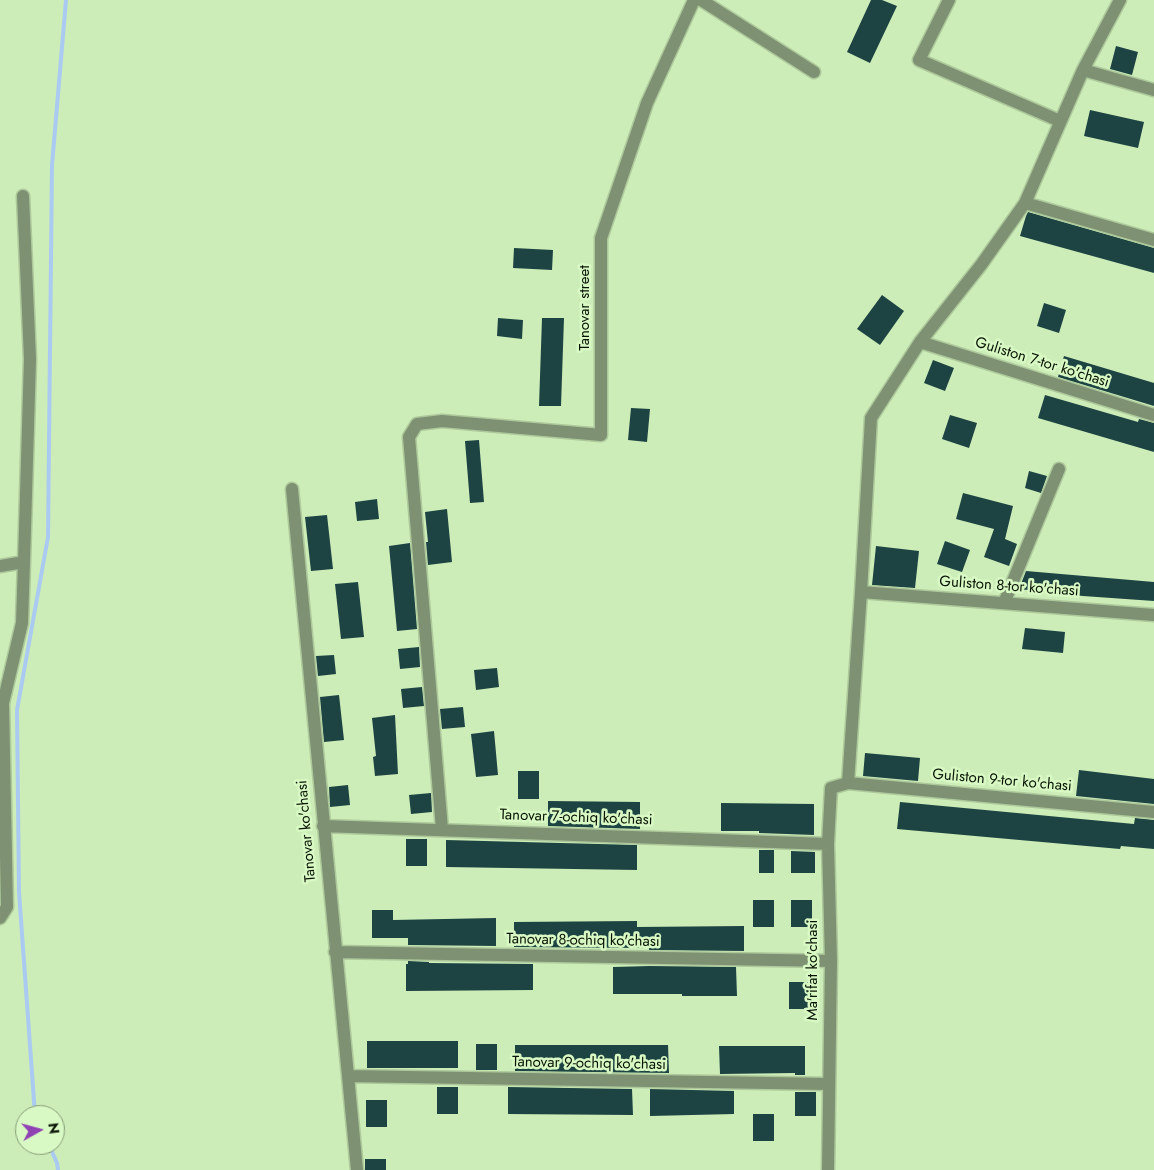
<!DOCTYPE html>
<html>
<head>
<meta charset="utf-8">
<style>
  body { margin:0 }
  #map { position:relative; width:1154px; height:1170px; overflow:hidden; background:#ccecb8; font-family:Jost,sans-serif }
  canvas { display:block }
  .north { position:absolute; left:15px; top:1105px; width:50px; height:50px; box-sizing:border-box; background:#d9f9c4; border:1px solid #859d77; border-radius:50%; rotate:83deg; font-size:14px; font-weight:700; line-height:20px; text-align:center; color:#081303 }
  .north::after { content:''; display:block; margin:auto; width:18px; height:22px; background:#8f42b3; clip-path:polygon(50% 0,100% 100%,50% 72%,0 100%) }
</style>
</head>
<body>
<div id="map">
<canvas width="1154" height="1170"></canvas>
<div class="north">N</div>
</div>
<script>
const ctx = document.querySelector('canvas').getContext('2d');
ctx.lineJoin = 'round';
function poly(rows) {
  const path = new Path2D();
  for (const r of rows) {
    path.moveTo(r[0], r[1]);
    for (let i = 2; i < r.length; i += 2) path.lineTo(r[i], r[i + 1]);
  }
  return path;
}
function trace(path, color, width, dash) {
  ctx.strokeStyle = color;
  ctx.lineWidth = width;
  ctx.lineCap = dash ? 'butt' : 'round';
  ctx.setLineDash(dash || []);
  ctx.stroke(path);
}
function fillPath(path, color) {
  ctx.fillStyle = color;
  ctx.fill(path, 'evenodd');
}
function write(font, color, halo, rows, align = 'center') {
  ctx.font = font + ' Jost,sans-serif';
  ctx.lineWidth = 5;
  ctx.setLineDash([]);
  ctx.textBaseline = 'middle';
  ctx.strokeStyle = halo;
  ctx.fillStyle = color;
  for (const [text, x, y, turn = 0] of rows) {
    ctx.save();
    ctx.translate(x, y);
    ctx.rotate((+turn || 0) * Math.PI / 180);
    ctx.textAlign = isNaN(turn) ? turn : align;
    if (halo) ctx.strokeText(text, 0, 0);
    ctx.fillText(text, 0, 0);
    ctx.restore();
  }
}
const stream = poly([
  [35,1115,19,892,17,710,48,537,52,165,66,0],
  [49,1145,57,1163,58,1170]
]);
const building = poly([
  [871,0,882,0,897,6,870,63,847,52],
  [1116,46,1138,52,1132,75,1110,69],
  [1090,110,1144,122,1138,148,1084,136],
  [1028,212,1154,248,1154,273,1020,236,1026,216],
  [514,248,553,250,552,270,513,268],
  [882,295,904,311,880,345,857,329],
  [1044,303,1066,310,1059,333,1037,326],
  [498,318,523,320,522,339,497,336],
  [542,318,564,318,561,406,539,406],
  [1064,356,1154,383,1154,406,1058,377],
  [933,360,954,368,945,391,924,383],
  [1045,395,1138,422,1139,419,1154,423,1154,452,1038,418],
  [631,408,650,409,647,442,628,440],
  [950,415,977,423,969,448,942,439],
  [479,440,484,502,470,503,465,441],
  [1029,471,1047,476,1041,493,1025,488],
  [963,493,1013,506,1005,539,1017,544,1009,566,984,557,994,529,956,519],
  [377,499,379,519,357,521,355,502],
  [447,509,452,562,428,565,426,542,428,542,425,512],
  [327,515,333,569,311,571,305,517],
  [945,541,970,550,962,572,937,564],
  [410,543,417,629,397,631,389,546],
  [876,546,919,551,915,588,872,585],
  [1026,571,1154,582,1154,601,1083,596,1019,589],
  [358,582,364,637,341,639,335,584],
  [1025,628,1065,632,1063,653,1022,649],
  [419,647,420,667,400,669,398,649],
  [334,655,336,674,318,676,316,656],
  [497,668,499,687,476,690,474,670],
  [422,687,424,706,403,708,401,689],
  [339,695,344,740,324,742,320,697],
  [463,707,465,727,442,729,440,709],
  [395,715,398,774,375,776,373,757,376,756,372,718],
  [494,731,498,775,476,777,471,734],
  [865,753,920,758,918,781,863,776],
  [1079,770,1154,779,1154,804,1076,796],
  [518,771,539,771,539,799,518,799],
  [348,785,350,805,330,807,329,787],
  [431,793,432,812,411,814,409,795],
  [548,801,640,802,640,829,548,826],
  [900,802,1134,824,1135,818,1154,820,1154,849,1121,846,1120,849,897,829],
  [721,803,814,804,814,835,759,833,759,831,721,831],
  [406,839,427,839,427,866,406,866],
  [446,840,637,845,637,870,446,867],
  [759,850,774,850,774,873,759,873],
  [791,851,815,852,815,873,791,873],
  [753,900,774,900,774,927,753,927],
  [791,900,812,900,812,927,791,927],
  [372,910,393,910,393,920,496,918,496,946,408,945,408,938,372,938],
  [637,921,637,927,744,926,744,951,649,950,649,948,514,947,514,922],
  [408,961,429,962,429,963,533,964,533,990,406,991,406,964,408,964],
  [649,966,736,967,737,996,682,996,682,994,613,994,613,967],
  [789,982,810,982,810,1009,789,1009],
  [367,1041,458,1041,458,1068,367,1068],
  [476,1044,497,1044,497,1070,476,1070],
  [515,1045,668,1045,669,1073,515,1071],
  [719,1046,805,1046,805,1075,795,1075,795,1073,720,1074],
  [437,1087,458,1087,458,1114,437,1114],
  [508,1087,632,1089,633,1115,508,1114],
  [650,1089,734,1091,734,1114,650,1116],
  [795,1092,816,1092,816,1116,795,1116],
  [366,1100,387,1100,387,1127,366,1127],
  [753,1114,774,1114,774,1141,753,1141],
  [365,1159,386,1159,386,1170,365,1170]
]);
const minor = poly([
  [701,0,814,72],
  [949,0,919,60,1060,121],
  [1083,70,1154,90],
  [1025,203,1154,240],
  [920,342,1154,415],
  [292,489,357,1170],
  [0,566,24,562],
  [861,592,1154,615],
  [1004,603,1059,469],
  [848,783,861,592,871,418,920,342,981,265,1025,203,1083,70,1120,0],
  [323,826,828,844],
  [442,829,409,437,417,424,442,421,601,435,601,238,647,103,694,0],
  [0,918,7,907,3,703,22,623,24,562,30,359,23,196],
  [335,952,831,961],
  [348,1076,829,1084],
  [828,1170,831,961,828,844,831,788,848,783,1154,812]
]);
const streetNames = [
  ["Tanovar street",585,308,-90],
  ["Guliston 7-tor ko'chasi",1042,363,17],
  ["Guliston 8-tor ko'chasi",1009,587,4],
  ["Guliston 9-tor ko'chasi",1002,781,5],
  ["Tanovar 7-ochiq ko'chasi",576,818,2],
  ["Tanovar ko'chasi",307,831,-95],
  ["Tanovar 8-ochiq ko'chasi",583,941,1],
  ["Ma'rifat ko'chasi",813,970,-90],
  ["Tanovar 9-ochiq ko'chasi",589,1064,1]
];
trace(stream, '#aacaf2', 4);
fillPath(building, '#1d4443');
trace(minor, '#adc99b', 15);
trace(minor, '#7e9173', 12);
write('15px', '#081303', '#d9f9c4', streetNames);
</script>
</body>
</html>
